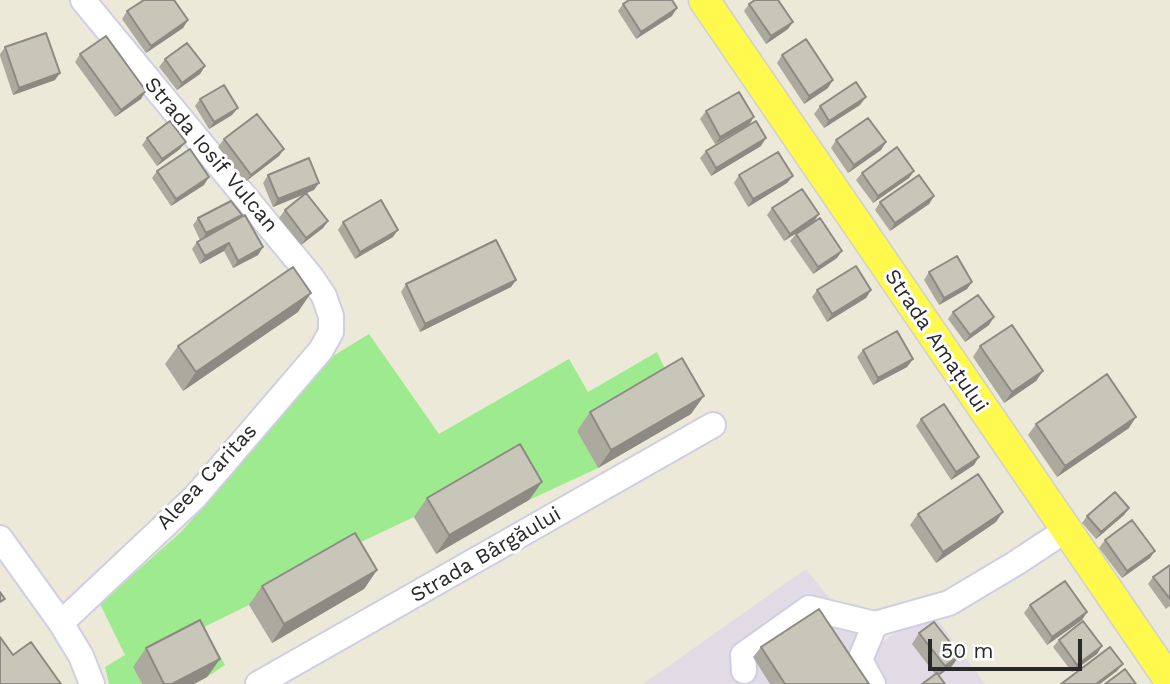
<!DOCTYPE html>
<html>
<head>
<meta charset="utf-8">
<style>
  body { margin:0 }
  #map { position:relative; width:1170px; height:684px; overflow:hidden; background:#ede9d9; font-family:"Work Sans",sans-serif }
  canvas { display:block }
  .scale { position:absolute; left:928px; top:639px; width:154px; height:32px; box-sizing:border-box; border:4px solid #292929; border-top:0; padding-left:9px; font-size:21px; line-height:24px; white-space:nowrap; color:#292929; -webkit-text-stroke:5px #fff; paint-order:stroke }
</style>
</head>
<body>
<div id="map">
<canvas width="1170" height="684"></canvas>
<div class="scale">50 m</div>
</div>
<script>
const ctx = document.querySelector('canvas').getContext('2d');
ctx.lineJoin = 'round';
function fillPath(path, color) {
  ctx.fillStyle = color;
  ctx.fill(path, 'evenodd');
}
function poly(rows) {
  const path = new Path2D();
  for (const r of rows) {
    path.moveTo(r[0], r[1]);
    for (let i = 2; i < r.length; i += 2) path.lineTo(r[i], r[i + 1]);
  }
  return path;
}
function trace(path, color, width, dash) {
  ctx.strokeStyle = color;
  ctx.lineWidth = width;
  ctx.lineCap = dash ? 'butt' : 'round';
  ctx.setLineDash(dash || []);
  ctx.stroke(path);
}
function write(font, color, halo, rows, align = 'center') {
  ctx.font = font + ' "Work Sans",sans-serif';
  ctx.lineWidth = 6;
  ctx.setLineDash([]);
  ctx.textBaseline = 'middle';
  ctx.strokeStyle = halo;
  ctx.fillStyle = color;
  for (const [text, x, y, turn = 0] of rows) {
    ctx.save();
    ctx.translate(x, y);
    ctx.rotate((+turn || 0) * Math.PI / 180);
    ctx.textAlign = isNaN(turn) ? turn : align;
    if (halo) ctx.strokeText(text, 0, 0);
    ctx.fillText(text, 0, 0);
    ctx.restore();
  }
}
const industrial = poly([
  [806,569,872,650,929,608,985,684,643,684]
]);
const green = poly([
  [369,334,439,434,569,359,588,392,657,352,669,377,577,430,598,468,529,500,414,517,342,551,249,605,204,627,225,665,207,677,187,639,133,667,142,684,109,684,105,667,125,655,100,604,182,531,333,356]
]);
const minor = poly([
  [0,538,61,623,81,656,92,684],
  [61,623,195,497,321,350,331,332,331,316,324,296,312,278,83,0],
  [744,671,743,655,809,608,875,624],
  [258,684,713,425],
  [873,684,860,660,875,624,949,603,1016,563,1066,530]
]);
const major = poly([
  [704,0,1170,681]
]);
const wall = poly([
  [623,4,672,16,636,39,618,11],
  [749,4,788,29,766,44,744,11],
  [127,11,188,20,183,28,146,53,122,19],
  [5,47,55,80,13,95,0,56,0,54],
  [80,54,141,99,115,117,75,62],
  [782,55,828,88,804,104,777,63],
  [165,59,205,66,200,74,177,90,159,67],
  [200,99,232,115,209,129,195,106],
  [860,105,824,128,814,114,820,106],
  [706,111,754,117,715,144,700,119],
  [147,138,180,149,157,166,142,145],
  [224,139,284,149,279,156,245,182,218,147],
  [836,140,886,142,881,150,848,173,831,148],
  [761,146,711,176,700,158,706,151],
  [157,171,204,185,171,206,152,178],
  [914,171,909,178,873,203,856,180,862,173],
  [268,175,314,190,306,193,328,221,323,228,301,245,279,218,285,210,305,194,273,207,263,183],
  [739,175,793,176,787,183,748,207,734,183],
  [934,196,929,204,890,231,875,210,880,202],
  [772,208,814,222,837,258,813,274,790,241,796,234,803,229,784,241,767,215],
  [242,215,240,218,263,247,258,255,233,268,224,251,200,264,192,249,197,242,200,240,193,225,198,218],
  [343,222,393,237,355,259,338,230],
  [929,272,972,282,967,289,939,305,924,280],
  [516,280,511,287,420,332,401,292,406,284],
  [817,290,871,290,866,298,827,322,812,297],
  [298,312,183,391,165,364,178,346],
  [953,312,989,325,965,342,948,319],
  [980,346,1043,371,1036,381,1004,403,973,357],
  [863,350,913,359,907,367,873,385,857,357],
  [590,412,691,414,598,468,577,431],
  [921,419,974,465,951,480,916,426],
  [1036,424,1129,428,1057,477,1028,435],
  [542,482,529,500,436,554,414,517,427,498],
  [1129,508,1124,515,1096,539,1082,523,1087,516],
  [918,514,996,522,936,563,910,525],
  [1105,540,1150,558,1122,578,1099,548],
  [1170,565,1170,606,1166,609,1148,584,1153,577],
  [377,570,364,589,272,643,249,605,262,586],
  [1030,605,1087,612,1082,620,1047,645,1024,613],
  [919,633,952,666,939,675,935,674,912,644],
  [1059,640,1102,646,1097,654,1072,672,1053,647],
  [761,647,869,684,770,684,753,657],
  [146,648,220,659,207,677,194,684,142,684,133,667]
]);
const shadedWall = poly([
  [677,8,672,16,636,39,641,32],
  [188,20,183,28,146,53,151,46],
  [793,22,788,29,766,44,771,36],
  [205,66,200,74,177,90,182,83],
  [60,73,55,80,13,95,19,88],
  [833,80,828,88,804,104,809,96],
  [146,91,141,99,115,117,121,110],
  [866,97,860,105,824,128,829,121],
  [238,108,232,115,209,129,214,122],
  [754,117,749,125,715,144,720,137],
  [766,138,761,146,711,176,716,168],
  [186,142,180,149,157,166,162,159],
  [886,142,881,150,848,173,854,165],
  [284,149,279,156,245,182,251,175],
  [914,171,909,178,873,203,878,196],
  [793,176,787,183,748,207,753,199],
  [209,177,204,185,171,206,176,199],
  [319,183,314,190,273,207,278,199],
  [934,196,929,204,890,231,895,223],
  [819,214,814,222,784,241,790,234],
  [242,215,237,222,201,241,206,233],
  [328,221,323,228,301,245,306,238],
  [398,230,393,237,355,259,360,252],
  [229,243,224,251,200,264,205,256],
  [263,247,258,255,233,268,238,261],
  [842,251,837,258,813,274,818,267],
  [516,280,511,287,420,332,425,324],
  [972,282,967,289,939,305,944,298],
  [871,290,866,298,827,322,832,314],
  [311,293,298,312,183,391,196,372],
  [994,317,989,325,965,342,970,335],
  [913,359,907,367,873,385,878,378],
  [1043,371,1036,381,1004,403,1012,392],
  [704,396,691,414,598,468,611,450],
  [1136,417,1129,428,1057,477,1065,466],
  [979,457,974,465,951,480,956,472],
  [542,482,529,500,436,554,449,535],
  [1129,508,1124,515,1096,539,1101,532],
  [1003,512,996,522,936,563,943,552],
  [1155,551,1150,558,1122,578,1127,571],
  [377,570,364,589,272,643,284,624],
  [1087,612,1082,620,1047,645,1052,637],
  [1102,646,1097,654,1072,672,1077,665],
  [960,655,952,666,937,677,945,666],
  [220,659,207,677,194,684,172,684],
  [1123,664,1117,671,1100,684,1096,684]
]);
const building = poly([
  [144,0,174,0,188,20,151,46,127,11,144,0],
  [629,0,672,0,677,8,641,32,623,4,629,0],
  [755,0,778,0,793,22,771,36,749,4,755,0],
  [46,33,60,73,19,88,5,47,46,33],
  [106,36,146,91,121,110,80,54,106,36],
  [806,39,833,80,809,96,782,55,806,39],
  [187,43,205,66,182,83,165,59,187,43],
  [856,82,866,97,829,121,820,106,856,82],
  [224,85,238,108,214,122,200,99,224,85],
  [739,92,754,117,720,137,706,111,739,92],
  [257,114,284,149,251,175,224,139,257,114],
  [868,118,886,142,854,165,836,140,868,118],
  [170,121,186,142,162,159,147,138,170,121],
  [756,121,766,138,716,168,706,151,756,121],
  [897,147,914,171,878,196,862,173,897,147],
  [190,149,209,177,176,199,157,171,190,149],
  [778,152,793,176,753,199,739,175,778,152],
  [309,158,319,183,278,199,268,175,309,158],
  [919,175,934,196,895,223,880,202,919,175],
  [802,189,819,214,790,234,772,208,802,189],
  [306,193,328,221,306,238,285,210,306,193],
  [381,200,398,230,360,252,343,222,381,200],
  [231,201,242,215,206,233,198,218,231,201],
  [245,215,263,247,238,261,229,243,205,256,197,242,245,215],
  [820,218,842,251,818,267,796,234,820,218],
  [496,240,516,280,425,324,406,284,496,240],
  [957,256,972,282,944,298,929,272,957,256],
  [856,266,871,290,832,314,817,290,856,266],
  [293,267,311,293,196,372,178,346,293,267],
  [978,295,994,317,970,335,953,312,978,295],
  [1012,325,1043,371,1012,392,980,346,1012,325],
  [897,331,913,359,878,378,863,350,897,331],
  [682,358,704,396,611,450,590,412,682,358],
  [1107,374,1136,417,1065,466,1036,424,1107,374],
  [944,404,979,457,956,472,921,419,944,404],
  [520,444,542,482,449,535,427,498,520,444],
  [978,474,1003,512,943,552,918,514,978,474],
  [1115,492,1129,508,1101,532,1087,516,1115,492],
  [1132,520,1155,551,1127,571,1105,540,1132,520],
  [355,533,377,570,284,624,262,586,355,533],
  [1170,565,1170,599,1153,577,1170,565],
  [1065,581,1087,612,1052,637,1030,605,1065,581],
  [0,592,5,599,0,602,0,592],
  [819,609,869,684,785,684,761,647,819,609],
  [200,620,220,659,172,684,164,684,146,648,200,620],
  [1083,621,1102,646,1077,665,1059,640,1083,621],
  [934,622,960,655,945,666,919,633,934,622],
  [0,637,13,655,31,642,61,684,0,684,0,637],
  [1110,647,1123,664,1096,684,1061,684,1110,647],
  [1125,669,1136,684,1105,684,1125,669],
  [937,673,945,684,922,684,937,673]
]);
const streetNames = [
  ["Strada Iosif Vulcan",211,155,50],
  ["Strada Amațului",936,341,56],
  ["Aleea Caritas",207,477,-47],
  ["Strada Bârgăului",486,555,-30]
];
fillPath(industrial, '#e0dbe5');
fillPath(green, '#9dea8f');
trace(minor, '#cfcee4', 28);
trace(major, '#d0d0d0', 33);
trace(minor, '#fff', 24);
trace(major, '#fff84d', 30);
fillPath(wall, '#aca99f');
fillPath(shadedWall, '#8c8a82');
fillPath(building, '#c8c5b9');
trace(building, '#8c8a82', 2);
write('21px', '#292929', '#fff', streetNames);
</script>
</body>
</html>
